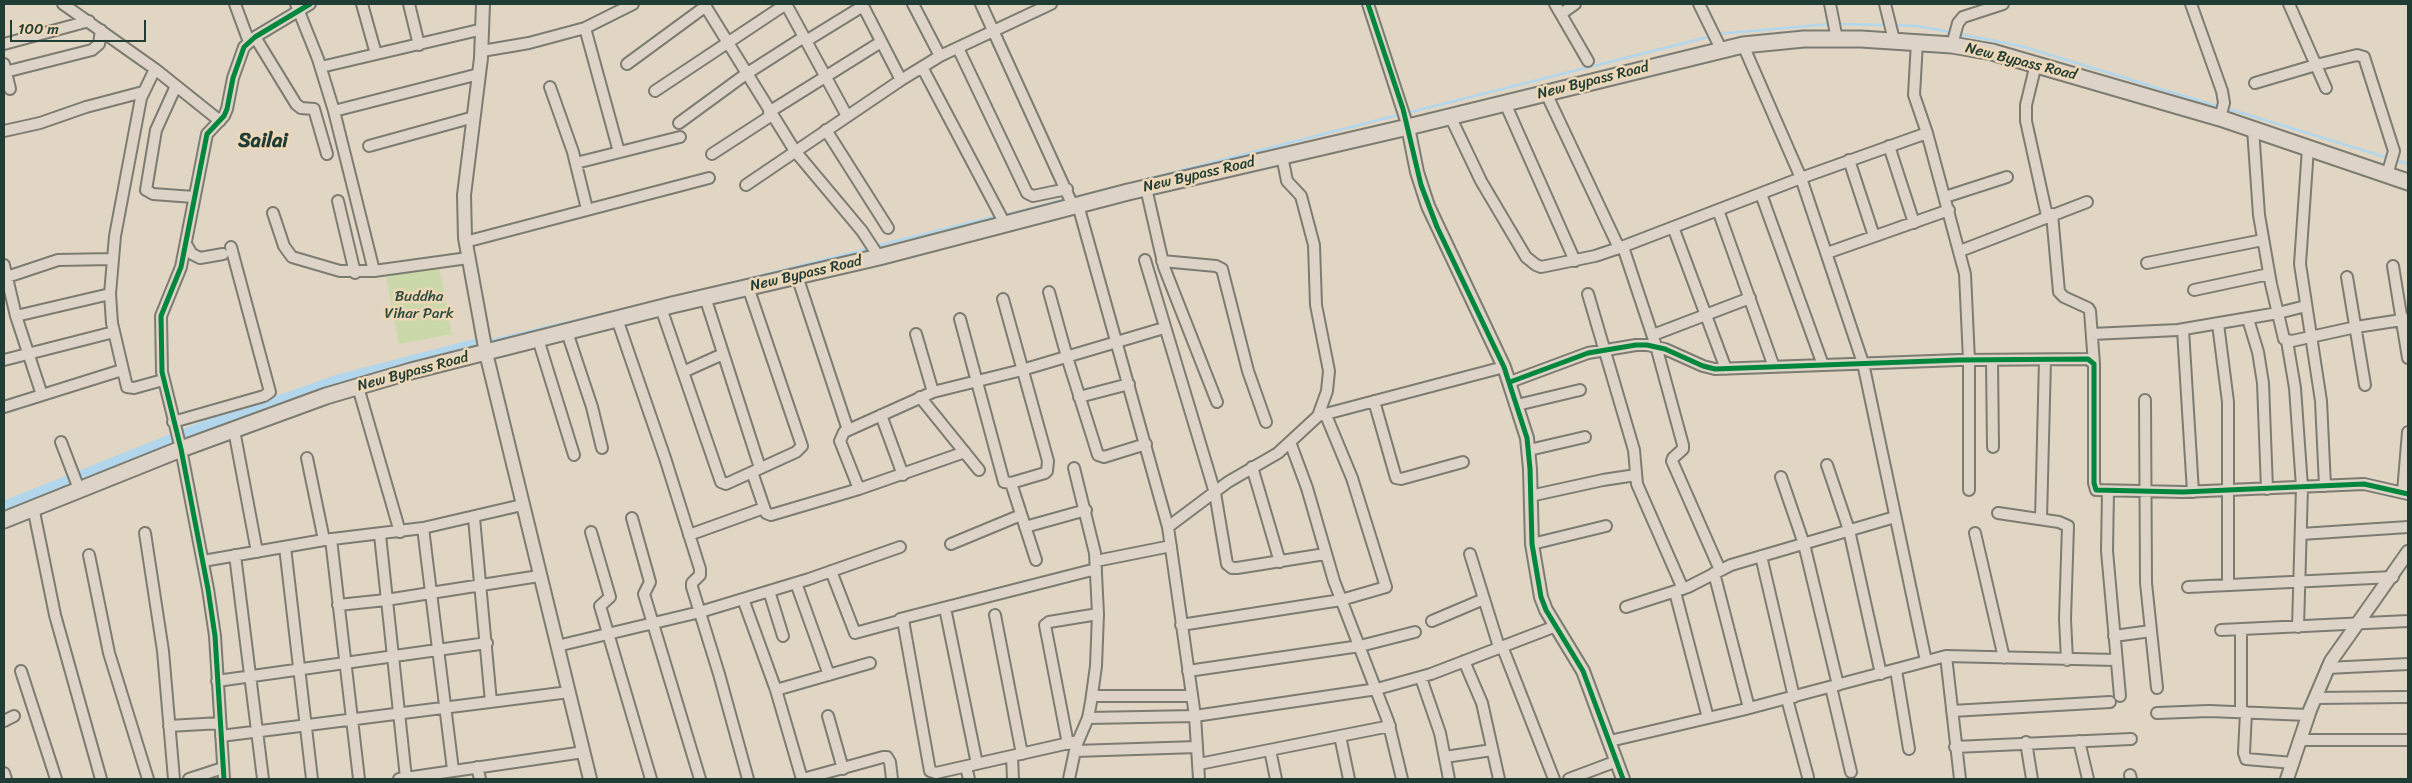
<!DOCTYPE html>
<html>
<head>
<meta charset="utf-8">
<style>
  body { margin:0 }
  #map { position:relative; width:2412px; height:783px; overflow:hidden; background:#e1d5c3; font-family:Sriracha,sans-serif }
  canvas { display:block }
  .frame { position:absolute; inset:0; border:5px solid #1f3d34; pointer-events:none }
  .scale { position:absolute; left:10px; top:20px; width:136px; height:22px; box-sizing:border-box; border:2px solid #1f3d34; border-top:0; padding-left:6px; font-size:15px; line-height:18px; white-space:nowrap; color:#1f3d34; -webkit-text-stroke:4px #eed7b6; paint-order:stroke }
</style>
</head>
<body>
<div id="map">
<canvas width="2412" height="783"></canvas>
<div class="frame"></div>
<div class="scale">100 m</div>
</div>
<script>
const ctx = document.querySelector('canvas').getContext('2d');
ctx.lineJoin = 'round';
function fillPath(path, color) {
  ctx.fillStyle = color;
  ctx.fill(path, 'evenodd');
}
function poly(rows) {
  const path = new Path2D();
  for (const r of rows) {
    path.moveTo(r[0], r[1]);
    for (let i = 2; i < r.length; i += 2) path.lineTo(r[i], r[i + 1]);
  }
  return path;
}
function trace(path, color, width, dash) {
  ctx.strokeStyle = color;
  ctx.lineWidth = width;
  ctx.lineCap = dash ? 'butt' : 'round';
  ctx.setLineDash(dash || []);
  ctx.stroke(path);
}
function write(font, color, halo, rows, align = 'center') {
  ctx.font = font + ' Sriracha,sans-serif';
  ctx.lineWidth = 5;
  ctx.setLineDash([]);
  ctx.textBaseline = 'middle';
  ctx.strokeStyle = halo;
  ctx.fillStyle = color;
  for (const [text, x, y, turn = 0] of rows) {
    ctx.save();
    ctx.translate(x, y);
    ctx.rotate((+turn || 0) * Math.PI / 180);
    ctx.textAlign = isNaN(turn) ? turn : align;
    if (halo) ctx.strokeText(text, 0, 0);
    ctx.fillText(text, 0, 0);
    ctx.restore();
  }
}
const green = poly([
  [438,261,452,334,399,344,385,271]
]);
const stream = poly([
  [1836,24,1888,25],
  [1894,25,1917,26,1950,32],
  [1717,34,1831,24],
  [1959,34,2021,46,2220,107],
  [2226,108,2388,158],
  [1407,113,1712,36],
  [2393,159,2408,164],
  [1073,198,1402,114],
  [1005,215,1067,199],
  [876,246,997,216],
  [723,285,871,248],
  [488,341,662,300]
]);
const canal = poly([
  [4,506,202,427,340,379,474,344]
]);
const minor = poly([
  [63,4,155,69,220,121],
  [235,4,249,42],
  [296,4,318,59,334,111,374,271],
  [362,4,376,54],
  [409,4,419,45],
  [704,4,795,151,862,231,879,257],
  [786,4,847,116],
  [862,4,901,80],
  [913,4,940,56],
  [981,4,1073,206],
  [1368,4,1408,127],
  [1555,4,1588,61],
  [1699,4,1721,49],
  [1830,4,1837,39],
  [1885,4,1894,40],
  [2191,4,2222,91,2224,103,2220,118],
  [2289,4,2326,88],
  [1561,14,1575,4],
  [585,28,619,152],
  [255,37,296,104,301,108,314,109,327,154],
  [806,41,863,6],
  [1917,42,1914,95,1927,133,1965,274,1969,360,1969,490],
  [4,44,89,21],
  [1743,45,1801,178,1863,363,1926,661],
  [1952,45,1958,23,1963,17,2003,4],
  [958,48,1027,193,1033,196,1067,189],
  [482,51,529,43,585,28,633,4],
  [4,64,10,89],
  [627,64,706,6],
  [2036,64,2026,105,2026,121,2047,216],
  [321,67,483,29],
  [922,67,1005,224],
  [155,69,141,98,115,236,110,294,112,323,127,387,134,388,163,380],
  [5,72,92,50,99,44,101,30],
  [2255,83,2316,65,2357,55,2364,57,2394,151,2387,175],
  [176,86,156,130,146,190,153,194,194,197],
  [550,87,573,152,587,209],
  [655,91,786,4],
  [1546,93,1619,248],
  [1505,103,1575,261],
  [334,111,479,74],
  [769,112,881,42],
  [1450,116,1481,181,1526,257,1536,265,1541,267,1595,256,1619,248,1801,178,1927,133],
  [679,123,746,74,804,37],
  [2253,129,2259,215,2271,284,2284,339,2292,341,2356,327,2408,319],
  [826,130,888,228],
  [4,131,40,123,86,107,143,92],
  [369,146,474,117],
  [1889,146,1914,223],
  [2308,148,2300,264,2321,401,2325,486],
  [712,154,772,115],
  [1282,156,1287,181,1301,196,1314,245,1316,305,1329,371,1327,391,1318,416],
  [1849,160,1874,236],
  [576,163,680,137],
  [746,185,901,80,940,56,1051,4],
  [1146,188,1164,267,1217,402],
  [1761,194,1823,365],
  [1945,197,2007,177],
  [338,201,355,273],
  [1078,205,1168,527,1195,716,1199,779],
  [1718,210,1774,367],
  [273,213,284,246,292,257,340,271,374,271,468,258],
  [2052,214,2059,292,2064,297,2088,308,2090,311,2094,364],
  [1673,227,1726,369],
  [465,242,709,178],
  [186,244,192,254,200,258,223,254],
  [1623,247,1656,346,1683,445,1683,449,1673,458,1672,461,1720,570],
  [1960,251,2087,202],
  [1827,253,1949,210],
  [1145,260,1215,493,1227,564,1232,568,1237,568,1325,554],
  [1162,261,1216,266,1222,269,1248,371,1266,422],
  [2147,263,2263,240],
  [4,265,16,316,42,395],
  [2393,266,2408,358],
  [797,276,848,430],
  [2347,277,2365,385],
  [4,278,58,260,112,259],
  [2194,290,2269,274],
  [1049,292,1067,357,1098,455,1104,457,1146,444],
  [1588,294,1634,450,1637,484,1683,589],
  [705,297,760,468],
  [661,308,721,482,726,484,796,452,802,446,748,287],
  [16,316,110,294],
  [617,319,665,458,700,569,700,575,692,583,692,587,719,674,748,779],
  [960,319,1004,482,1011,483,1045,473,1047,471,1048,461,1003,299],
  [2248,319,2258,352,2263,383,2267,489],
  [2218,324,2228,402,2228,584],
  [2183,330,2193,492],
  [567,332,592,407,602,448],
  [916,334,933,392],
  [2092,334,2178,330,2278,313,2306,306],
  [1653,335,1750,298],
  [538,339,574,455],
  [2287,341,2295,388,2302,487,2298,627],
  [4,360,114,332],
  [1992,360,1993,447],
  [683,372,723,354],
  [1510,382,1588,353,1636,345,1647,345,1665,349,1703,366,1715,369,1959,360,2088,359,2094,364,2094,483,2096,490,2183,492,2364,484,2408,494],
  [358,387,400,532],
  [920,397,979,470],
  [1079,397,1129,384],
  [2145,400,2146,583,2157,688],
  [1374,401,1396,478,1401,479,1463,462],
  [1517,405,1580,390],
  [4,407,122,370],
  [881,415,903,475],
  [173,422,264,396,270,392,231,247],
  [234,430,257,552],
  [61,442,79,489],
  [1290,442,1307,488,1334,581,1388,721,1402,779],
  [1529,450,1585,437],
  [307,458,324,540],
  [1827,465,1849,530,1881,674],
  [1252,467,1280,562],
  [752,472,766,513,771,515,859,489,965,452],
  [1781,477,1804,544,1838,685],
  [1011,483,1036,560],
  [859,489,840,441,844,432,933,392,1022,370,1164,328],
  [2108,491,2107,551,2120,696],
  [2403,492,2408,432],
  [1530,496,1603,480,1636,475],
  [33,507,55,615,101,779],
  [1998,513,2059,522,2068,526,2065,619,2067,660],
  [474,518,491,702],
  [632,518,650,582,644,594,700,779],
  [2041,519,2045,360],
  [1025,527,1086,510],
  [1168,527,1228,482,1278,453,1318,416,1504,367],
  [423,528,453,770],
  [591,532,610,597,600,606,651,779],
  [145,533,163,651,174,779],
  [1975,533,2004,658],
  [2301,534,2408,527],
  [380,535,406,778],
  [689,535,764,508],
  [331,539,359,779],
  [951,544,1021,515],
  [1532,544,1606,526],
  [285,547,312,779],
  [1470,554,1499,647],
  [89,555,109,653,148,779],
  [235,555,263,779],
  [1761,556,1794,697],
  [203,561,324,540,423,528,522,505],
  [1096,561,1171,546],
  [831,571,855,633,903,620,930,771,936,773,1078,741],
  [1714,573,1749,708],
  [796,583,829,675],
  [2188,587,2393,577],
  [769,591,783,636],
  [1675,592,1708,718],
  [743,599,776,690,802,779],
  [338,605,386,600,539,576],
  [1626,607,1688,587,1731,565,1895,517],
  [945,608,977,764],
  [995,615,1022,754],
  [900,619,1096,569],
  [1432,621,1484,599],
  [1181,625,1341,600,1386,587,1352,478,1325,413],
  [2221,630,2408,621],
  [2114,636,2151,631],
  [557,646,700,612,809,579,900,547],
  [1502,646,1554,779],
  [1946,656,1960,779],
  [1464,661,1482,703,1499,779],
  [2327,668,2408,664],
  [1896,670,1909,749],
  [21,671,56,779],
  [1188,671,1360,646,1415,632],
  [1421,678,1440,733,1449,779],
  [217,681,487,643],
  [1831,687,1851,772],
  [776,690,870,663],
  [1092,696,1192,696],
  [2315,698,2408,697],
  [1787,699,1808,777],
  [1952,711,2110,702],
  [2241,712,2241,630],
  [2246,712,2244,753,2246,759,2293,763],
  [2157,713,2209,711,2308,715],
  [828,716,843,769],
  [1088,718,1195,716,1377,689,1431,674,1556,626],
  [4,721,14,716],
  [169,726,220,723],
  [221,736,569,692],
  [1340,736,1349,779],
  [2300,740,2408,740],
  [1610,741,1742,710,1946,656,2116,660],
  [2079,741,2088,779],
  [2026,742,2032,779],
  [1068,744,1045,625,1049,622,1098,614],
  [1955,747,2131,739],
  [1270,750,1276,779],
  [1075,751,1197,747],
  [1012,756,1013,779],
  [1445,757,1492,750],
  [1199,764,1390,726],
  [477,767,480,779],
  [966,767,969,779],
  [4,773,6,779],
  [2130,775,2131,779],
  [189,779,223,768],
  [224,779,215,636,208,589,181,449,162,372,161,316,181,267,207,134,224,116,227,109,233,78,244,47,255,37,310,4],
  [399,779,584,752],
  [803,779,883,757,887,757,890,762,892,779],
  [1069,779,1076,746,1088,718,1091,702,1096,666,1098,614,1095,553,1074,468],
  [1569,779,1617,761]
]);
const tertiary = poly([
  [483,4,481,58,464,195,465,238,486,353,590,779],
  [1408,127,1417,172,1428,206,1504,367,1527,438,1530,469,1532,544,1541,597,1546,610,1583,671,1623,779],
  [2287,779,2310,710,2331,661,2408,552]
]);
const secondary = poly([
  [4,520,181,449,326,396,411,371,672,305,879,257,1128,192,1408,127,1743,45,1804,39,1861,39,1952,45,1992,52,2220,118,2408,182]
]);
const cycleway = poly([
  [1368,4,1403,109,1421,185,1437,227,1504,367,1527,438,1530,469,1532,544,1541,597,1546,610,1583,671,1623,779],
  [1510,382,1588,353,1636,345,1647,345,1665,349,1703,366,1715,369,1959,360,2088,359,2094,364,2094,483,2096,490,2183,492,2364,484,2408,494],
  [224,779,215,636,208,589,181,449,162,372,161,316,181,267,207,134,224,116,227,109,233,78,244,47,255,37,310,4]
]);
const streetNames = [
  ["New Bypass Road",2021,62,14],
  ["New Bypass Road",1593,81,-14],
  ["New Bypass Road",1199,175,-13],
  ["New Bypass Road",806,274,-13],
  ["New Bypass Road",413,372,-15]
];
const parkNames = [
  ["Buddha",419,297],
  ["Vihar Park",419,314]
];
const districtNames = [
  ["Sailai",263,142]
];
fillPath(green, '#cad8aa');
trace(stream, '#b2d7ec', 2.5);
trace(canal, '#b2d7ec', 10);
trace(minor, '#7c7c72', 14);
trace(tertiary, '#7c7c72', 16);
trace(secondary, '#7c7c72', 19);
trace(minor, '#ddd4c7', 10);
trace(tertiary, '#ddd4c7', 12);
trace(secondary, '#ddd4c7', 15);
trace(cycleway, '#00873e', 5);
write('15px', '#1f3d34', '#eed7b6', streetNames);
write('15px', '#2e4d3e', '#eed7b6', parkNames);
write('bold 20px', '#1f3d34', '#eed7b6', districtNames);
</script>
</body>
</html>
